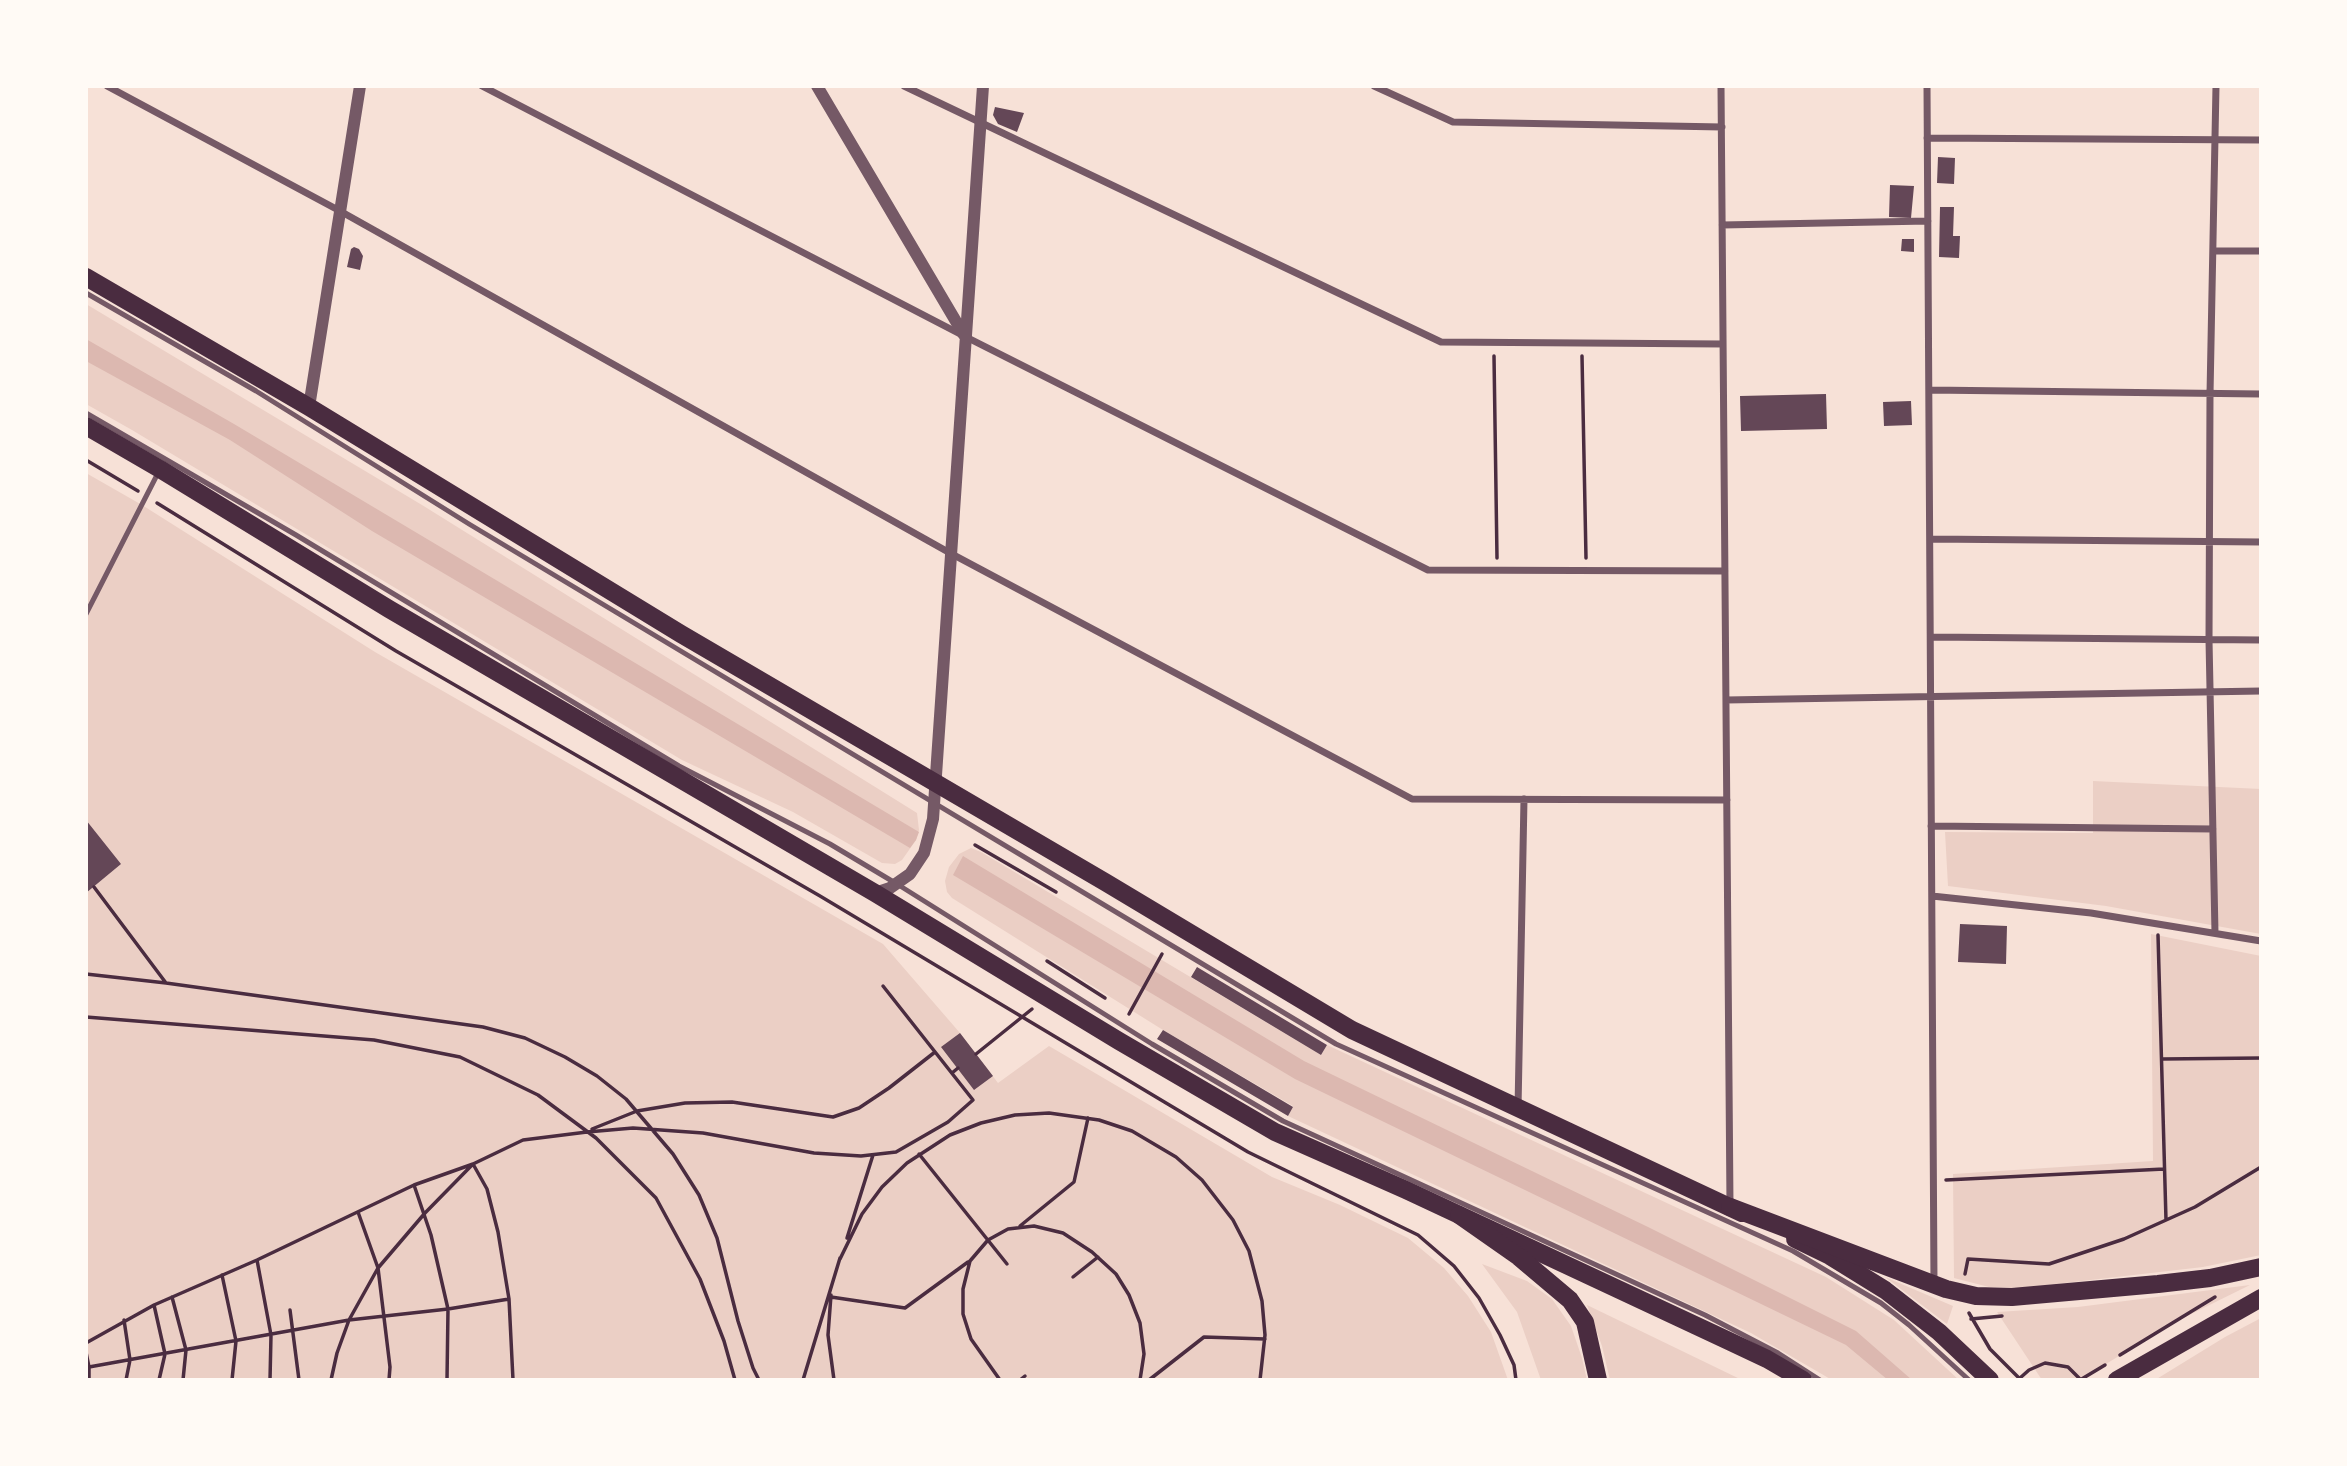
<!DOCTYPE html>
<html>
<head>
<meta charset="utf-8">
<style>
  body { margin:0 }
  #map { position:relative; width:2347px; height:1466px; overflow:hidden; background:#f7e1d7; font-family:Literata,serif }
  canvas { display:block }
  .frame { position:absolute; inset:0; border:88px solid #fffaf5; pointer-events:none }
</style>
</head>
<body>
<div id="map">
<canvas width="2347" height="1466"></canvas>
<div class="frame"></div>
</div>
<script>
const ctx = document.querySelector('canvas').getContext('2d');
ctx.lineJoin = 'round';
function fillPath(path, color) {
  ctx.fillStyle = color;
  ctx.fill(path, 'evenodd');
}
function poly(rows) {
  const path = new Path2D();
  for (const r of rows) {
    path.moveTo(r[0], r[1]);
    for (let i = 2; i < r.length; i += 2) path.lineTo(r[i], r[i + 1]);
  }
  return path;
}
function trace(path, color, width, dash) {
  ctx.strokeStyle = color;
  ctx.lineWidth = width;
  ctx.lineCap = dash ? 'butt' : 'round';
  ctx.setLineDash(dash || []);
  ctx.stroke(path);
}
const green = poly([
  [86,304,422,505,917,813,919,830,916,840,902,860,895,864,882,863,793,812,682,760,132,430,86,404],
  [86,473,142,505,375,652,883,944,960,1033,998,1083,1049,1046,1272,1177,1340,1205,1408,1238,1444,1268,1468,1296,1491,1332,1508,1380,86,1380],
  [2093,781,2261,789,2261,934,2106,906,1948,886,1945,832,2093,833],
  [971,848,981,852,1321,1055,1327,1045,1826,1277,1894,1320,1959,1380,1832,1380,1751,1333,1288,1116,1293,1106,1163,1030,952,898,947,892,945,881,949,867,959,854],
  [2151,934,2261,956,2261,1255,2203,1267,2021,1288,1989,1287,1954,1278,1953,1174,2153,1161],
  [1482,1264,1527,1281,1552,1299,1571,1326,1582,1358,1587,1380,1541,1380,1517,1312],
  [1885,1277,1953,1306,1947,1324],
  [2250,1285,2171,1324,2080,1380,2042,1380,1997,1312,2078,1307],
  [1587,1305,1742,1380,1610,1380,1602,1346],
  [2261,1318,2261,1380,2155,1380,2225,1337]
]);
const water = poly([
  [86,339,234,424,919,832,916,840,910,848,372,531,230,440,86,361],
  [963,856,1304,1061,1648,1227,1856,1331,1912,1380,1888,1380,1846,1345,1295,1079,953,875]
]);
const building = poly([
  [995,107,1024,113,1017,132,998,124,993,115],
  [1938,157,1955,158,1954,184,1937,183],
  [1890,185,1914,186,1911,218,1889,217],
  [1940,207,1954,207,1953,236,1960,236,1959,258,1939,257],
  [1902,239,1914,239,1914,252,1901,251],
  [354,247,359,249,363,256,360,270,347,267,351,249],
  [1826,394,1827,429,1741,431,1740,396],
  [1911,401,1912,425,1884,426,1883,402],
  [86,820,121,864,86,893],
  [1960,924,2007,926,2006,964,1958,962],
  [1197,967,1327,1045,1321,1055,1191,977],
  [1163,1030,1293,1107,1288,1116,1157,1039],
  [960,1033,993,1076,974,1090,941,1047]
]);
const path = poly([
  [1494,356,1497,558],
  [1582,356,1586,558],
  [86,460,138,491],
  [157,503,396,651,820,896,1248,1152,1418,1235,1454,1266,1479,1298,1500,1335,1514,1365,1516,1380],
  [975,845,1056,892],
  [94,887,166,983],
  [2158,935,2166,1220],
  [1047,961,1105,998],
  [86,974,166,983,483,1027,525,1038,565,1057,597,1076,626,1099,673,1154,699,1195,717,1238,738,1321,753,1368,759,1380],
  [1129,1014,1162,954],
  [86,1017,374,1040,460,1057,538,1095,596,1138,656,1198,700,1279,724,1341,735,1380],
  [976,1054,1032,1009],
  [2162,1059,2261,1058],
  [952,1073,958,1068],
  [592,1129,637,1111,685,1103,732,1102,833,1117,859,1108,889,1088,935,1052],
  [919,1154,1007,1264],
  [1946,1180,2164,1169],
  [414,1185,431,1235,448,1309,447,1380],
  [358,1212,378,1268,390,1367,389,1380],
  [1020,1226,1074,1182,1088,1118],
  [847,1238,873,1155],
  [840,1259,862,1214,882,1187,907,1163,950,1135,981,1123,1015,1115,1049,1113,1099,1120,1132,1131,1176,1157,1202,1180,1233,1220,1249,1251,1262,1301,1265,1335,1260,1380],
  [257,1260,271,1335,270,1380],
  [1965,1274,1968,1259,2049,1264,2124,1239,2195,1207,2261,1167],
  [222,1275,236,1341,232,1380],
  [1073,1277,1098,1257],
  [831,1295,828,1335,834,1380],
  [172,1297,186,1350,183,1380],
  [831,1297,905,1308,968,1262],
  [154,1305,165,1354,159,1380],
  [290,1310,299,1380],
  [1969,1313,1990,1349,2021,1380],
  [1971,1319,2002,1316],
  [124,1320,130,1360,126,1380],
  [86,1343,154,1305,257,1260,414,1185,473,1164,487,1189,498,1232,509,1299,513,1380],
  [86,1352,89,1367,89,1380],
  [2120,1355,2215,1297],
  [89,1367,349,1320,448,1309,509,1299],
  [2020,1378,2029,1370,2045,1363,2068,1367,2081,1380],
  [331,1380,337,1353,349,1320,378,1268,425,1213,473,1164,523,1140,587,1132,633,1128,703,1133,814,1153,861,1156,896,1152,948,1122,973,1100,883,986],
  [803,1380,840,1258],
  [1000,1380,971,1339,963,1314,963,1289,970,1261,988,1240,1008,1229,1034,1226,1063,1233,1092,1252,1116,1274,1129,1295,1140,1323,1144,1354,1140,1380],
  [1020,1380,1025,1376],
  [1149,1380,1204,1337,1265,1339],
  [2080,1380,2105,1365]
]);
const service = poly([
  [86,293,256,391,469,524,1336,1044,1793,1251,1881,1303,1909,1325,1969,1380],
  [86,413,296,535,679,766,830,844,897,884,1152,1044,1283,1121,1705,1315,1778,1353,1820,1380],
  [86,614,158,473]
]);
const minor = poly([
  [107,86,340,211,950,553,1412,799,1727,800],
  [482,86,964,336,1428,570,1725,571],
  [904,86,1441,342,1723,344],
  [1374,86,1453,122,1722,127],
  [1721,86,1730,1205],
  [1927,86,1934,1283],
  [1927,138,2261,140],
  [1722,225,1928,221],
  [2213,251,2261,251],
  [1929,390,2261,394],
  [1930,539,2261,542],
  [1931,637,2261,640],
  [1726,700,2261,691],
  [1931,826,2213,829],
  [1932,896,2091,913,2261,941],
  [2215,933,2209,640,2210,394,2216,86],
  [1518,1108,1524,799]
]);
const tertiary = poly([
  [817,86,964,335],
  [309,407,360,86],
  [875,893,890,888,910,874,924,853,933,819,983,86]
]);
const primary = poly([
  [86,277,309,407,681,634,1105,882,1352,1030,1742,1213],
  [86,426,160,469,389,609,875,893,1119,1041,1275,1132,1406,1190,1731,1342,1767,1359,1803,1380],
  [1795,1239,1830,1256,1885,1290,1939,1332,1990,1380]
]);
const trunk = poly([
  [1730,1207,1946,1289,1976,1296,2012,1297,2158,1284,2210,1278,2261,1267],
  [1459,1215,1519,1257,1570,1300,1585,1322,1598,1380],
  [2117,1380,2261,1298]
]);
fillPath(green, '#ebcfc5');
fillPath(water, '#dcb8b0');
fillPath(building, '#644757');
trace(path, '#4a2c40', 3.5);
trace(service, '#755966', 5);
trace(minor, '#755966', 7);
trace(tertiary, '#755966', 12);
trace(primary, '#4a2c40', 18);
trace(trunk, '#4a2c40', 18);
</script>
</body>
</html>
